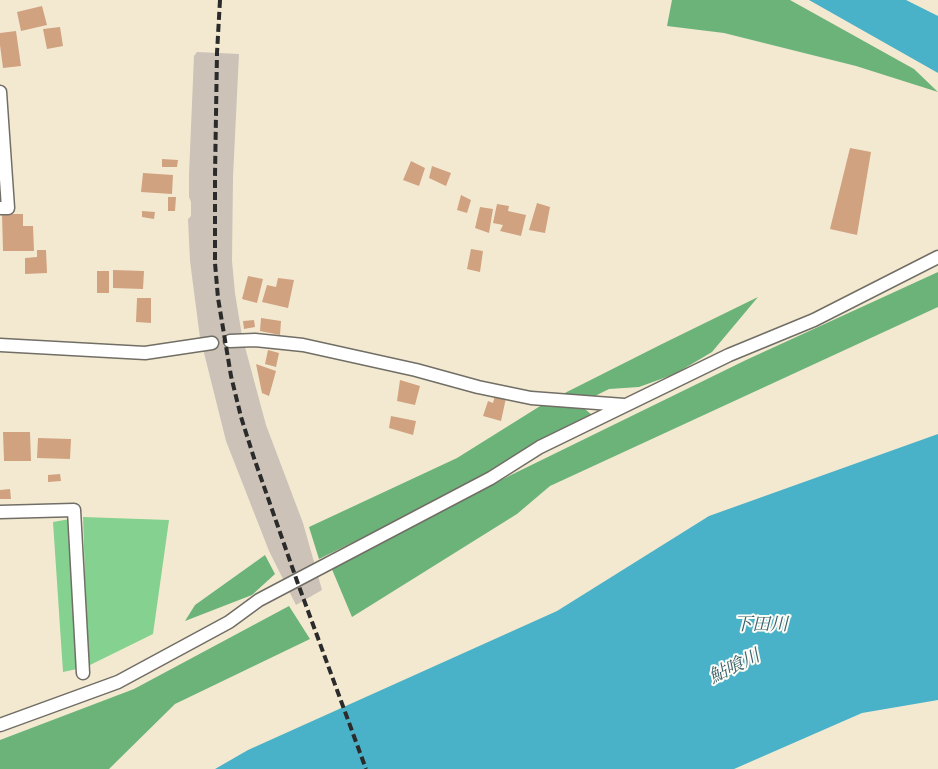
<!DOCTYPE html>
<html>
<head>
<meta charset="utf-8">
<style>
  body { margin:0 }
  canvas { display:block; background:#f3e9d1 }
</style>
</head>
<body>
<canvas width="938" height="769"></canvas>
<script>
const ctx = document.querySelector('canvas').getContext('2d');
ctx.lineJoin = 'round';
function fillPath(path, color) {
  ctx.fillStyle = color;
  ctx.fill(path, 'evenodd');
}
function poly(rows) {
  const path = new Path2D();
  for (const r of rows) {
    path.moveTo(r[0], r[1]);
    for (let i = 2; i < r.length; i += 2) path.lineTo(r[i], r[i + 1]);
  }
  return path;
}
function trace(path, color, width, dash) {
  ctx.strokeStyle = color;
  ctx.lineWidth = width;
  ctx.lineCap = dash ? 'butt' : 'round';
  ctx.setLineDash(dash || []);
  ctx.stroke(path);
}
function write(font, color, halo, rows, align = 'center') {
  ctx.font = font + ' "IM FELL Double Pica","Noto Serif JP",serif';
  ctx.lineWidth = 4;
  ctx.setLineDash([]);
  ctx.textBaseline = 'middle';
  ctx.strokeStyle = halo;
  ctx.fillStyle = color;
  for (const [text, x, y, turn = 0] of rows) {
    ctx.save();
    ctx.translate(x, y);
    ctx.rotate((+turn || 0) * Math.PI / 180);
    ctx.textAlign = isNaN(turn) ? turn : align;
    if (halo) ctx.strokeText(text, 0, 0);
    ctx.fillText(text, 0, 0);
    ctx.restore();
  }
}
const industrial = poly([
  [197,52,239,54,233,177,232,261,235,293,242,336,232,347,245,347,266,425,303,523,322,590,296,605,269,551,226,441,203,349,212,347,211,337,200,338,190,261,188,219,191,216,191,202,189,197,189,174,194,56]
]);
const green = poly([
  [83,517,169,520,153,634,88,666],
  [70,519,77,669,63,672,53,522]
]);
const forest = poly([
  [672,0,790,0,914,69,938,92,856,66,724,33,667,26],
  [938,272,938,307,550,486,517,514,352,617,331,567,511,475,746,360],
  [758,297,712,352,675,374,639,387,609,389,579,404,592,415,451,494,319,559,309,527,457,458,545,403,662,344],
  [265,555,275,574,252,595,185,621,195,605],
  [289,606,310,639,175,704,109,769,0,769,0,740,134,689]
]);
const water = poly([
  [809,0,906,0,938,16,938,73],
  [938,434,938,700,862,713,734,769,215,769,248,750,557,611,709,516]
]);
const building = poly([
  [42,6,47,25,21,31,17,12],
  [60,27,63,46,47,49,43,29],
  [16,31,21,66,3,68,0,45,0,33],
  [850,148,871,152,857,235,830,229],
  [162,159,178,160,177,167,162,167],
  [411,161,425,168,419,186,403,180],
  [432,166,451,173,446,186,429,178],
  [143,173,173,175,172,194,141,192],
  [461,195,471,200,467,213,457,210],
  [168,197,176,197,175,211,168,211],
  [537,203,550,207,545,233,529,230],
  [497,204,509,206,508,211,526,215,521,236,500,231,503,225,493,223],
  [480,207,493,209,489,233,475,228],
  [142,211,155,212,154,219,142,217],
  [2,214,23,214,23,226,33,226,34,251,3,251],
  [471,249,483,251,480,272,467,269],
  [37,250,46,250,47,273,25,274,25,258,37,257],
  [113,270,144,271,143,289,113,288],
  [97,271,109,271,109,293,97,293],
  [248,276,263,279,257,303,242,299],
  [278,278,294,280,288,308,262,302,267,285,276,287],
  [137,298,151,298,151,323,136,322],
  [261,318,281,321,280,335,260,331],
  [254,320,255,327,244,329,243,321],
  [268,350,279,353,276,367,265,364],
  [256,364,276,371,269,396,262,393],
  [400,380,420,386,415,405,397,401],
  [495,395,506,398,501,421,483,416,488,401,493,403],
  [391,416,416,421,413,435,389,428],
  [3,432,30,432,31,461,4,461],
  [38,438,71,439,70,459,37,458],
  [60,474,61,481,48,482,48,475],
  [10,489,11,499,0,499,0,490]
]);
const street = poly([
  [0,92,8,208,0,208],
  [230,341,255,340,303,345,416,370,478,387,531,398,624,405],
  [0,345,145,353,212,343],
  [0,512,74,510,83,673],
  [0,725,118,682,229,622,259,600,491,478,540,447,729,355,814,320,938,257]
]);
const rail = poly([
  [220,0,217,53,215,176,215,263,218,298,231,376,241,417,254,458,297,581,366,769]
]);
const waterNames = [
  ["下田川",761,626],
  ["鮎喰川",735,668,-26]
];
fillPath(industrial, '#ccc2b8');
fillPath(green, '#85d18f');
fillPath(forest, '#6cb37a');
fillPath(water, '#49b2c8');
fillPath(building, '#d0a280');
trace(street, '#716e65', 15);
trace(street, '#fff', 12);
trace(rail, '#2b2b2b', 4, [8, 4]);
write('italic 18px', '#37616a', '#fdfcf7', waterNames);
</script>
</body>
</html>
